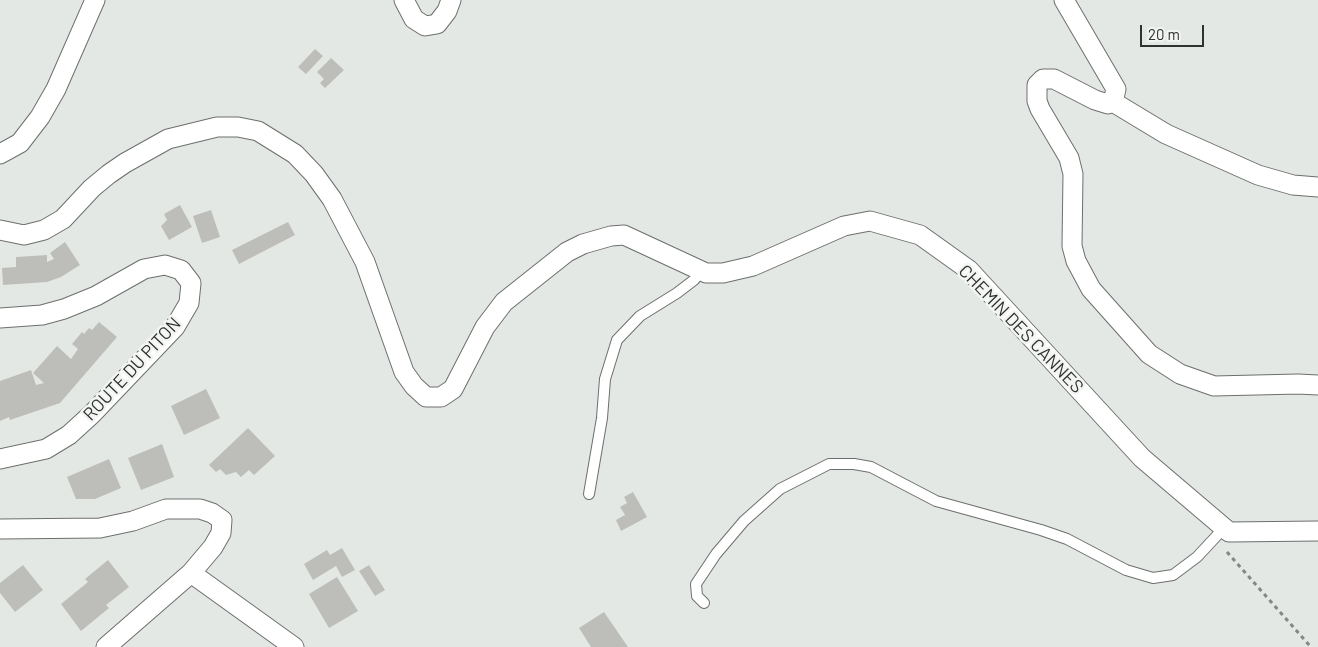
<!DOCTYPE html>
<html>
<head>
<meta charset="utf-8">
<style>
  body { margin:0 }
  #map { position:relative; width:1318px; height:647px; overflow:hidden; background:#e4e8e5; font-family:Barlow,sans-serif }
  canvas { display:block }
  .scale { position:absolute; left:1140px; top:25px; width:64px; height:22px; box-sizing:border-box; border:2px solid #303130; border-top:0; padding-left:6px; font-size:15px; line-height:18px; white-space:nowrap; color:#303130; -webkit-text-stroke:4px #f2f5f2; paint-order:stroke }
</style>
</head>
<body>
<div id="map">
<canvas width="1318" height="647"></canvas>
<div class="scale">20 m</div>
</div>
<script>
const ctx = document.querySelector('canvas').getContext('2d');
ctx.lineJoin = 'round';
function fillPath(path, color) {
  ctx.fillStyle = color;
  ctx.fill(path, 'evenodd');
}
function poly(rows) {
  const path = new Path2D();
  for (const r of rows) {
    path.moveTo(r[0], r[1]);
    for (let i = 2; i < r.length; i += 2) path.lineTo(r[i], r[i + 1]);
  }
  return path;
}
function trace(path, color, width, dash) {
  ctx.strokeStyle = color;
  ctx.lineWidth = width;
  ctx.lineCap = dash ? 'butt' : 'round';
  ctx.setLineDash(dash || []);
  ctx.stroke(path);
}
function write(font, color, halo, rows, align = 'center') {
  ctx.font = font + ' Barlow,sans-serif';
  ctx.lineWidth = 5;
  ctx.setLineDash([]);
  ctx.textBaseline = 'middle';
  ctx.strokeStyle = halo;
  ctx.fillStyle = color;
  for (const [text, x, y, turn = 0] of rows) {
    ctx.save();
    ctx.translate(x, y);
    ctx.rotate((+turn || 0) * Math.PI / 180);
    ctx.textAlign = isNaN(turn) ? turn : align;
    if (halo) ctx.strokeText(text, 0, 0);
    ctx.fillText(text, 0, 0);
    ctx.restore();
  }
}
const building = poly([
  [315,49,323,56,306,74,298,67],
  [331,58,344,70,325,88,320,83,324,79,317,72],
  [180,205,192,227,169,240,161,226,167,220,164,214],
  [211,210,220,237,202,243,193,216],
  [288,222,295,235,239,264,232,250],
  [65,242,80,265,61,277,47,282,3,285,2,268,16,267,16,257,47,255,47,262,54,259,50,253],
  [99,322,117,337,60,403,10,420,9,417,0,421,0,381,31,370,36,385,44,383,33,373,57,346,71,359,78,349,72,344,82,332,84,334,89,328,92,330],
  [206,389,220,418,184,435,171,406],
  [248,428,275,456,254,475,249,470,241,477,236,472,226,475,220,469,216,472,209,465],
  [162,444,174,477,141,490,128,458],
  [109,459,121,488,95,499,76,499,67,477],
  [633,492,647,517,621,531,616,520,625,515,620,507,627,503,624,497],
  [342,548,355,570,342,577,336,566,313,580,304,564,327,550,330,555],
  [108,560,129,587,106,605,109,608,81,631,61,604,88,582,85,579],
  [23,565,43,590,15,612,0,593,0,583],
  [369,565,385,590,375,596,359,571],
  [337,577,358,611,329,628,309,594],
  [604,612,628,647,591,647,579,628]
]);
const path = poly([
  [1227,552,1311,647]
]);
const lane = poly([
  [589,494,602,418,605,379,617,340,640,316,677,293,694,280,701,271],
  [704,603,697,596,696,584,716,554,744,521,780,489,829,464,854,464,871,467,936,501,1041,530,1067,539,1126,570,1153,578,1173,575,1197,557,1224,528]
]);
const street = poly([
  [404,0,414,19,425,26,437,24,447,11,451,0],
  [1064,0,1116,89,1113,102,1108,104,1095,100,1054,79,1043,79,1037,85,1037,101,1040,109,1069,158,1073,174,1072,246,1076,261,1091,289,1149,354,1180,374,1214,386,1298,384,1318,385],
  [1113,102,1166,134,1258,175,1293,185,1318,187],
  [0,154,20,143,40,117,56,89,95,0],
  [0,230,24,235,44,230,63,219,92,188,109,174,125,163,168,139,217,127,238,127,258,131,295,154,314,174,332,199,365,262,404,372,414,386,426,397,441,397,453,389,485,327,504,302,567,252,583,244,611,236,624,235,706,273,723,273,753,266,844,226,870,221,920,235,969,270,1142,458,1229,532,1318,531],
  [0,318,42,315,64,309,96,296,144,269,165,265,181,270,191,283,189,303,175,327,92,414,69,435,46,449,0,459],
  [0,529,100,528,133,521,166,509,200,509,212,513,222,520,221,533,213,547,191,573,106,647],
  [191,573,294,647]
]);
const streetNames = [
  ["CHEMIN DES CANNES",1021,329,46],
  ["ROUTE DU PITON",132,369,-47]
];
fillPath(building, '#bdbeba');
trace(lane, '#6c6f6c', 12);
trace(street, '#6c6f6c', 21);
trace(path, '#848785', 3, [4, 4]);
trace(lane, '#fff', 10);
trace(street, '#fff', 19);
write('18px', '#303130', '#f2f5f2', streetNames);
</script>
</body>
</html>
